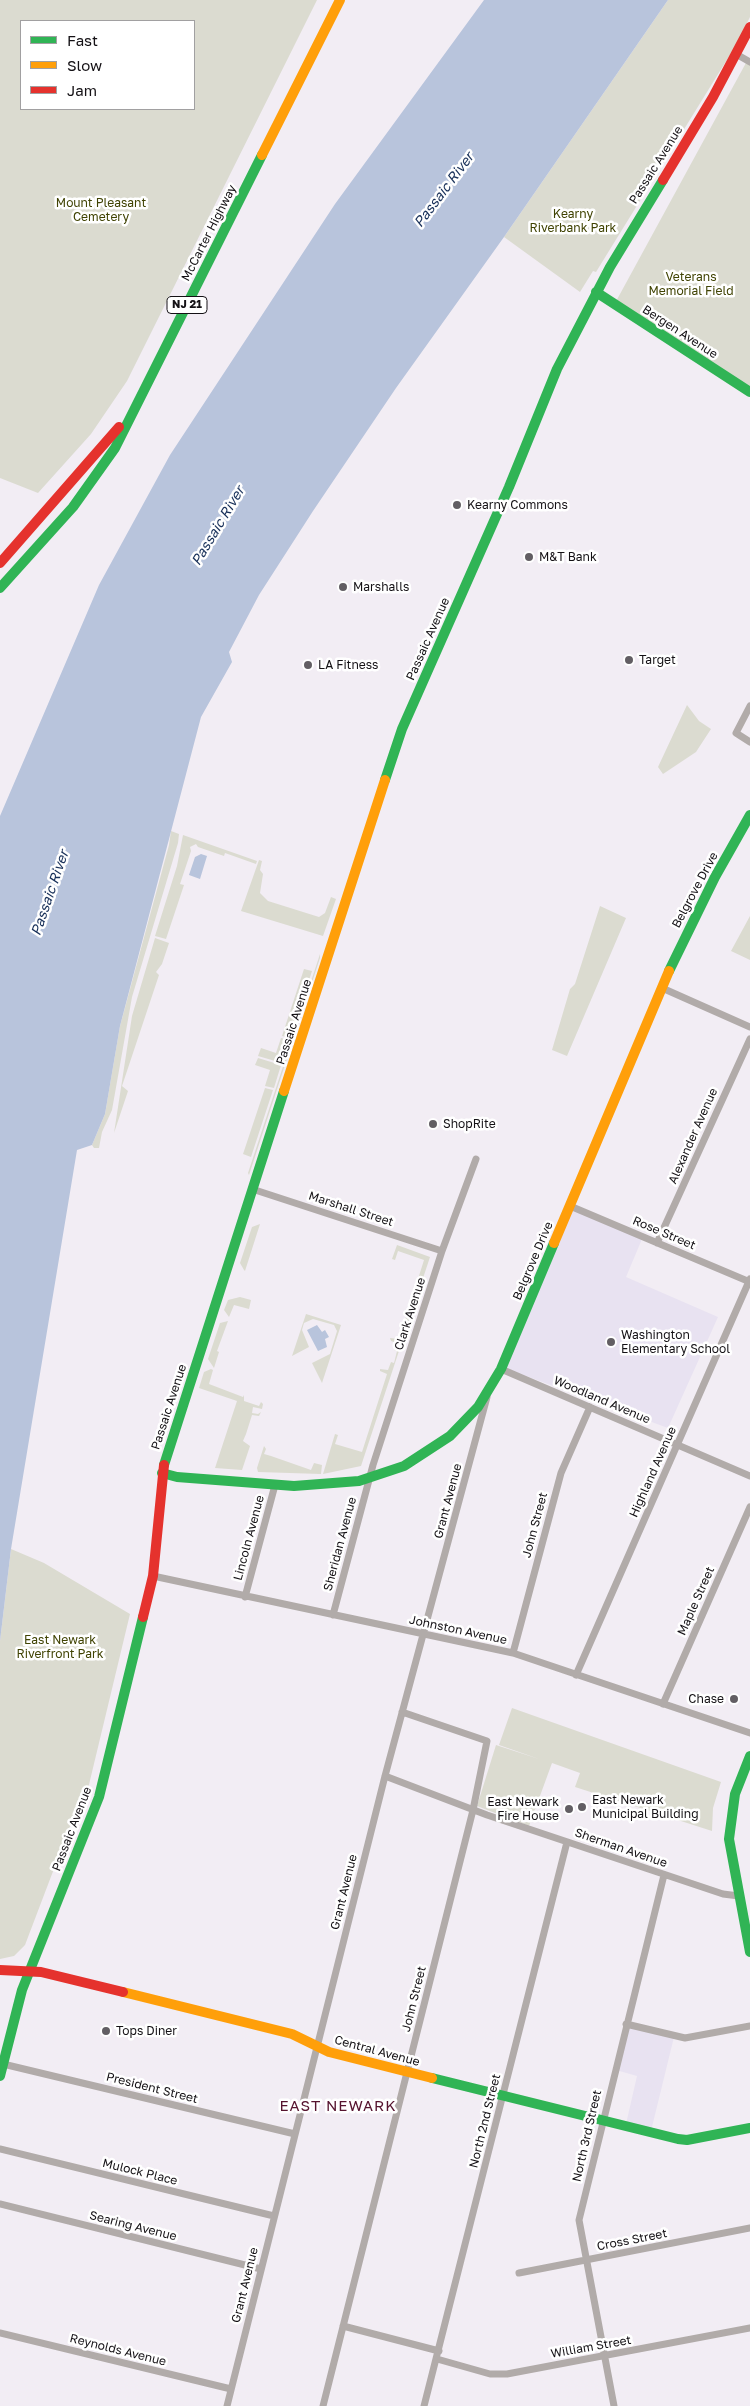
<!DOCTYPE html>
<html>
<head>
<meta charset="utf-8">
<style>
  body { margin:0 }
  #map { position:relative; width:750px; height:2406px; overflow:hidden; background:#f2edf4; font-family:"Golos Text",sans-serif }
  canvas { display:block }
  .legend { position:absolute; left:20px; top:20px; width:175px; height:90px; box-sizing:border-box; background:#fff; border:1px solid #a1a0a1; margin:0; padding:6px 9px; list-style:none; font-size:15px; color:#141115 }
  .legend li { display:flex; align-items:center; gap:10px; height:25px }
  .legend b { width:25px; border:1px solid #a1a0a1 }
</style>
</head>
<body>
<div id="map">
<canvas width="750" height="2406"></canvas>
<ul class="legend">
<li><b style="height:6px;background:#30b455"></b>Fast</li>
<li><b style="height:6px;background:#ff9f0a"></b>Slow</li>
<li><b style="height:6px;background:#e5322d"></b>Jam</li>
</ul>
</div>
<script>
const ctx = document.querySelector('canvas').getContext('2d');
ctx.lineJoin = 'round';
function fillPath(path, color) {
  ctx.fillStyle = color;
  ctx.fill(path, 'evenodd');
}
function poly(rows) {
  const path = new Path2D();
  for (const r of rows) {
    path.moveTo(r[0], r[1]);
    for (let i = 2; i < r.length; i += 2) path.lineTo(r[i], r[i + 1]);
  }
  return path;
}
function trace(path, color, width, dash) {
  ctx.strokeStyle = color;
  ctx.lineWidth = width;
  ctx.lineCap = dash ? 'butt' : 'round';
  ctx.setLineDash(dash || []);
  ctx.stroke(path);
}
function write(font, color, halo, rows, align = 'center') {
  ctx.font = font + ' "Golos Text",sans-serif';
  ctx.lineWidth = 5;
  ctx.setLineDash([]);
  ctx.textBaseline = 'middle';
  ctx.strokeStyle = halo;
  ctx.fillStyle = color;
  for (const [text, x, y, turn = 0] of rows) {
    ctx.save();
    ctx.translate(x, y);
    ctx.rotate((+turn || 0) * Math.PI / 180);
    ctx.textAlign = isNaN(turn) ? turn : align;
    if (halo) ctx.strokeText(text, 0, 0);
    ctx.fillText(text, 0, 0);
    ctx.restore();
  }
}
const education = poly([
  [569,1208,642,1239,626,1277,718,1317,668,1428,504,1368],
  [627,2026,674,2037,651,2131,626,2124,637,2076,616,2070]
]);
const green = poly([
  [0,0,317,0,127,381,91,434,38,493,0,478],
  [21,21,194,21,194,109,21,109],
  [668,0,750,0,750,17,736,45,596,272,593,271,580,292,504,237],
  [747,61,750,63,750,395,614,305],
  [687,705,699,721,711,729,696,752,663,774,658,767],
  [171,831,179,834,178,843,132,997,112,1110,102,1132,99,1148,94,1148,92,1145,105,1114,120,1026,169,845],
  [183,835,257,861,256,864,225,853,224,856,198,847,196,844,190,847,191,851,180,884,184,885,166,939,155,936,177,866],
  [259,860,262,861,260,870,263,874,260,893,268,901,319,917,325,913,331,897,336,899,323,936,241,911],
  [600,906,626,918,567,1056,552,1050,570,989,575,984],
  [750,916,750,960,731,951],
  [155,938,169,943,162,964,156,972,159,975,122,1086,128,1091,114,1133,132,1016],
  [320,954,320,958,249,1175,248,1173],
  [304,969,312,971,290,1038,282,1036],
  [281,1038,289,1040,282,1063,258,1056,261,1048,276,1053],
  [258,1058,281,1065,274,1088,265,1086,270,1070,255,1065],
  [265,1088,273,1090,251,1157,243,1154],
  [260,1224,245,1271,244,1270,240,1263,252,1227],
  [397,1245,430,1257,361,1466,323,1474,335,1434,338,1435,335,1444,362,1452,387,1374,380,1371,380,1369,388,1370,391,1362,394,1363,397,1351,394,1350,396,1343,391,1341,390,1338,399,1339,424,1260,398,1251,395,1260,392,1259],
  [240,1297,251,1300,249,1309,234,1305,229,1317,224,1310,228,1300],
  [306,1314,341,1325,322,1383,312,1363,330,1354,337,1331,334,1325,313,1319,304,1323,302,1330,309,1347,292,1356],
  [228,1321,217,1351,219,1352,214,1368,208,1359,220,1323],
  [211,1369,213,1370,209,1384,243,1397,244,1395,244,1401,259,1406,261,1402,263,1404,262,1409,253,1407,252,1413,258,1414,261,1412,259,1416,252,1415,246,1434,243,1441,250,1446,242,1470,215,1468,237,1401,199,1388,204,1372],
  [264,1446,266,1449,264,1454,271,1456,311,1470,314,1463,322,1465,321,1474,258,1472,257,1468],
  [11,1549,44,1563,130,1614,86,1797,79,1803,25,1945,14,1956,0,1959,0,1641],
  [512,1708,721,1782,713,1808,712,1831,575,1787,580,1773,552,1763,529,1826,477,1806,496,1745,539,1759,499,1745]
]);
const water = poly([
  [484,0,668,0,504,237,396,388,313,511,259,595,229,652,232,662,201,717,120,1026,105,1114,92,1145,77,1150,11,1549,0,1641,0,816,99,585,170,455,335,204],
  [201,854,207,856,200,879,189,875,195,857],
  [317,1325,322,1332,325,1330,329,1337,325,1339,327,1347,318,1351,307,1330]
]);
const street = poly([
  [736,54,750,62],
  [750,706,736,733,750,742],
  [662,988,750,1027],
  [252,1189,442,1251],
  [570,1206,750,1282],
  [657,1243,750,1039],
  [501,1369,750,1476],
  [153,1576,513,1653,750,1733],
  [245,1597,275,1485],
  [333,1615,373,1465,442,1251,476,1159],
  [513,1653,561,1473,590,1407],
  [576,1675,750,1279],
  [663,1704,750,1507],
  [385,1776,487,1815,723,1894,739,1896],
  [626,2024,685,2038,750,2026],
  [3,2064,295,2134],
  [0,2149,274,2216],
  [0,2204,261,2269],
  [519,2273,750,2228],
  [343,2326,439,2351],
  [0,2333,231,2389],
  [437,2359,490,2374,507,2374,750,2328],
  [227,2406,385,1776,487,1397],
  [323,2406,473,1810,487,1741,402,1712],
  [424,2406,567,1842],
  [614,2406,579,2220,664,1875]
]);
const fast = poly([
  [596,292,750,392],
  [0,588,73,507,115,448,262,155],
  [385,780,402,729,509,487,557,369,610,267,663,180],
  [669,971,715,877,750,815],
  [164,1465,284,1091],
  [162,1473,177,1477,294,1486,359,1481,404,1466,450,1436,478,1407,501,1369,554,1243],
  [750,1756,735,1794,729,1839,750,1952],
  [0,2076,22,1990,99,1797,143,1617],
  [432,2078,678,2139,687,2140,750,2128]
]);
const slow = poly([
  [262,155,340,0],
  [284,1091,385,780],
  [554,1243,669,971],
  [123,1992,292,2034,329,2052,432,2078]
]);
const jam = poly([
  [663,180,713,97,750,27],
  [0,563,119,427],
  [143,1617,153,1576,164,1465],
  [0,1970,41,1972,123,1992]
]);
const markers = [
  [457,505,5,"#625e63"],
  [529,557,5,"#625e63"],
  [343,587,5,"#625e63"],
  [629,660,5,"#625e63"],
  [308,665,5,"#625e63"],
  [433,1124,5,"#625e63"],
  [611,1342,5,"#625e63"],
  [734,1699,5,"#625e63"],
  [582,1807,5,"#625e63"],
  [569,1809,5,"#625e63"],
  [106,2031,5,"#625e63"]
];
const shields = [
  [187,305,40]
];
const shieldNames = [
  ["NJ 21",187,305]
];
const streetNames = [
  ["Passaic Avenue",656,165,-58],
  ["McCarter Highway",209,233,-63],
  ["Bergen Avenue",680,332,33],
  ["Passaic Avenue",428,639,-66],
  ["Belgrove Drive",695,890,-62],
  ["Passaic Avenue",294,1022,-72],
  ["Alexander Avenue",693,1136,-66],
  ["Marshall Street",351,1209,18],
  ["Rose Street",664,1233,23],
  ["Belgrove Drive",533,1261,-67],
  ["Clark Avenue",410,1314,-72],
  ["Woodland Avenue",602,1400,23],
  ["Passaic Avenue",169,1407,-72],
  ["Highland Avenue",653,1472,-66],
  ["Grant Avenue",448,1501,-75],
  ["John Street",535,1525,-75],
  ["Lincoln Avenue",249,1538,-75],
  ["Sheridan Avenue",340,1544,-75],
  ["Maple Street",696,1601,-66],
  ["Johnston Avenue",458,1630,12],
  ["Passaic Avenue",72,1829,-69],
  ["Sherman Avenue",621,1848,19],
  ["Grant Avenue",344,1892,-76],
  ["John Street",414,1999,-76],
  ["Central Avenue",377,2051,15],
  ["President Street",152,2088,14],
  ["North 2nd Street",485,2121,-76],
  ["North 3rd Street",587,2136,-77],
  ["Mulock Place",140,2172,14],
  ["Searing Avenue",133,2226,14],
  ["Cross Street",632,2240,-11],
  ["Grant Avenue",245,2285,-76],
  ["William Street",591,2347,-10],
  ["Reynolds Avenue",118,2350,14]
];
const parkNames = [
  ["Mount Pleasant",101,203],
  ["Cemetery",101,217],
  ["Kearny",573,214],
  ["Riverbank Park",573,228],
  ["Veterans",691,277],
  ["Memorial Field",691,291],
  ["East Newark",60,1640],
  ["Riverfront Park",60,1654]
];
const poiNames = [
  ["Kearny Commons",467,505],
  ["M&T Bank",539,557],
  ["Marshalls",353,587],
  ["Target",639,660],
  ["LA Fitness",318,665],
  ["ShopRite",443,1124],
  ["Washington",621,1335],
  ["Elementary School",621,1349],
  ["Chase",724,1699,"right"],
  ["East Newark",592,1800],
  ["Municipal Building",592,1814],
  ["East Newark",559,1802,"right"],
  ["Fire House",559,1816,"right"],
  ["Tops Diner",116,2031]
];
const waterNames = [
  ["Passaic River",444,190,-53],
  ["Passaic River",218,526,-59],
  ["Passaic River",50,893,-71]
];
const quarterNames = [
  ["EAST NEWARK",338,2106]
];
fillPath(education, '#e8e2f1');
fillPath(green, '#dbdbd0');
fillPath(water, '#b8c4dc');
trace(street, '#b1aba9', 7);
trace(fast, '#30b455', 10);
trace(slow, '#ff9f0a', 10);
trace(jam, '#e5322d', 10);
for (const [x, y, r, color] of markers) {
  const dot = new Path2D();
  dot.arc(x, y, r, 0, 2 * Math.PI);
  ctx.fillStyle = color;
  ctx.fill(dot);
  trace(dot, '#fff', 2);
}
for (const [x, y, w] of shields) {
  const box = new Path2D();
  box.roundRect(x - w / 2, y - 8.5, w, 17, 4);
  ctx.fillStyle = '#fff';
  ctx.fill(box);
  trace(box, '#141115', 1);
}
write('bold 11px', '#141115', null, shieldNames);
write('12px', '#141115', '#fff', streetNames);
write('12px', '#404303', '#fff', parkNames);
write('12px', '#141115', '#fff', poiNames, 'left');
write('italic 14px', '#183059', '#fff', waterNames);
ctx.letterSpacing = '1px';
write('15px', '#56142f', '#fff', quarterNames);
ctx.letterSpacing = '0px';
</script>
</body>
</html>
